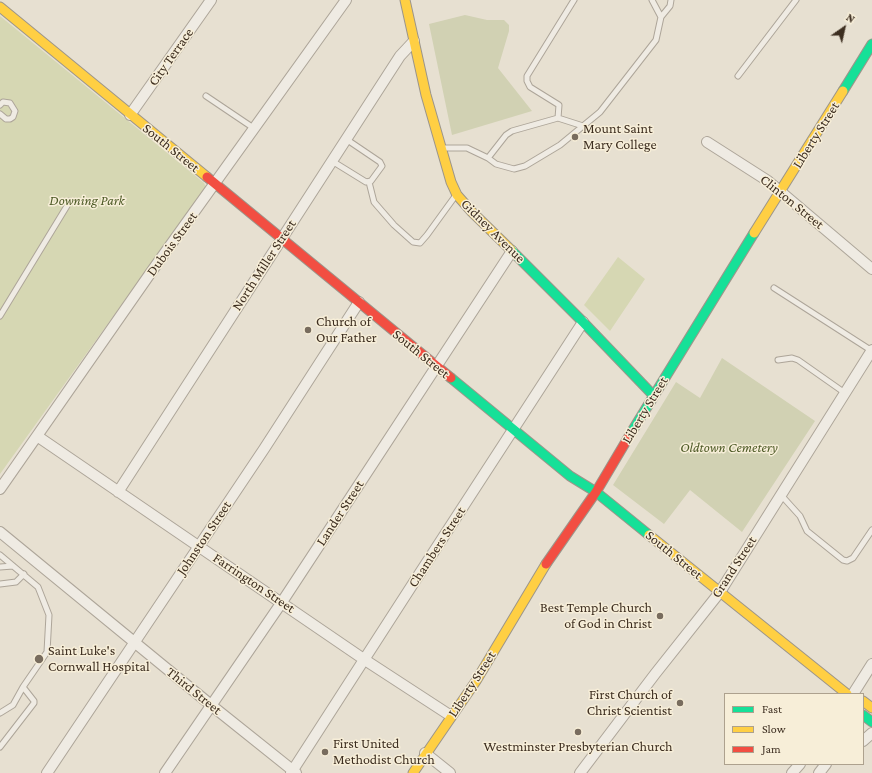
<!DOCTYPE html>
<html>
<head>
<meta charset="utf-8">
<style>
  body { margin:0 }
  #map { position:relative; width:872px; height:773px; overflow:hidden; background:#e7e0d1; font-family:"Crimson Pro",serif }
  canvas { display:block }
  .legend { position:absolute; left:724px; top:693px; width:140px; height:72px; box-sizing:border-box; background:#f7eed8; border:1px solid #ada18e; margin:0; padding:5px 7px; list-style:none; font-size:12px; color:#3d2e20 }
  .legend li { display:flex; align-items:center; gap:8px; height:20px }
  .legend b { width:20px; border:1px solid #ada18e }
  .north { position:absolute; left:824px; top:8px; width:40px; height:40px; -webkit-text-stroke:3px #f7eed8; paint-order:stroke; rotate:34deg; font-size:11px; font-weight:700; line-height:16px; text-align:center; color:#3d2e20 }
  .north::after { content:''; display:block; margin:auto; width:14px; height:18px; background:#3d2e20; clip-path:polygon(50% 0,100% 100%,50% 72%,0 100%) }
</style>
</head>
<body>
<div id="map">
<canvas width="872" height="773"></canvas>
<ul class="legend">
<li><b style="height:5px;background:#16e098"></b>Fast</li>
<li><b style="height:5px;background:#ffcf43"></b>Slow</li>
<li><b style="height:5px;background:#f24e42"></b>Jam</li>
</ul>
<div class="north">N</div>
</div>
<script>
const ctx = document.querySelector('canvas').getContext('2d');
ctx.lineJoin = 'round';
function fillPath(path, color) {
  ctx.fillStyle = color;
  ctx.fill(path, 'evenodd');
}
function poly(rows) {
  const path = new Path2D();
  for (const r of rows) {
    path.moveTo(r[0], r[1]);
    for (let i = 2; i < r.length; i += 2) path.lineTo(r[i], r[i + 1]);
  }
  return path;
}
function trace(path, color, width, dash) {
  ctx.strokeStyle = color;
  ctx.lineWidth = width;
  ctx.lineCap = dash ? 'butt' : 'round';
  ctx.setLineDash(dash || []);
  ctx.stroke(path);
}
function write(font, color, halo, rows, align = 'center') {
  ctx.font = font + ' "Crimson Pro",serif';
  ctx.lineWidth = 3;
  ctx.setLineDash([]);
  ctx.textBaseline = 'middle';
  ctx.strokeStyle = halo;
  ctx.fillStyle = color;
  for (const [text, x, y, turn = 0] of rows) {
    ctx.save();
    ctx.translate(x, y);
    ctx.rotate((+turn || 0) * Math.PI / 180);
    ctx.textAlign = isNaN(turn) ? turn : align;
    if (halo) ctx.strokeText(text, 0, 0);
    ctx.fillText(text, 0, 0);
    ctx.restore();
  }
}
const green = poly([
  [0,16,204,183,206,187,0,474],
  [618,257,645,279,610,331,584,305]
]);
const cemetery = poly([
  [465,15,487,20,504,20,509,25,509,31,498,68,532,111,452,135,429,24],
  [722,358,815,421,742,532,690,490,664,524,613,485,676,382,700,398]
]);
const lane = poly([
  [652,0,661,17],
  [738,76,796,0],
  [206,96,255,129],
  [0,105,3,102,10,103,15,111,13,117,10,119,6,119,0,114],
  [558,118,559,105,530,87,527,81,527,76,574,0],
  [442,148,467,148,488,158,496,164,514,169,525,166,560,145,600,112,656,40,661,17,670,6,671,0],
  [488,158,506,135,512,131,558,118,583,126],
  [332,161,366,182,371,181,382,166,380,162,346,139],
  [369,182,374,202,394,225,413,242,420,243,427,235,456,195],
  [774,288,872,351],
  [0,316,70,201],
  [778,360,792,358,798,360,845,393],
  [781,495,800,516,807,531,843,560,847,561,853,558,872,530],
  [0,555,38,587,49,615,47,652,23,687,34,701,34,703,0,747],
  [0,567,13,566],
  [0,584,16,582,24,574],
  [0,713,13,705,23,687]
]);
const street = poly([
  [130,115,211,0],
  [707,142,768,181,872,269],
  [37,436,365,660,451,716],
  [0,489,154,268,346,0],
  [118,492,400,56,414,41],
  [0,532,211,705,296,773],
  [853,694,872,664],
  [863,741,872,733],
  [425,753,450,773],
  [47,773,264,449,359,302],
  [165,773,282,602,512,251],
  [291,773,418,576,583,322],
  [580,773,655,674,720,592,872,350],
  [792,773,800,764],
  [819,773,826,764]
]);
const fast = poly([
  [843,91,872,44],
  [511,250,583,322,653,395],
  [451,378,570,476,596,492,649,535],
  [631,433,754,233],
  [863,715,872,722]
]);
const slow = poly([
  [405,0,426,95,451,182,457,195,472,212,511,250],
  [0,7,207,177],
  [754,233,843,91],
  [649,535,847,694],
  [863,701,872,708],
  [413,773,476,681,546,564]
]);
const jam = poly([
  [207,177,451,378],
  [546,564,596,492,631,433]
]);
const markers = [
  [575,137,4,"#786c5e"],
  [308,330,4,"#786c5e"],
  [660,616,4,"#786c5e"],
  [39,659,5,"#786c5e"],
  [680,703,4,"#786c5e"],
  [578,732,4,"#786c5e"],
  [325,752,4,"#786c5e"]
];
const streetNames = [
  ["City Terrace",171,57,-55],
  ["Liberty Street",816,135,-58],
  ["South Street",171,148,39],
  ["Clinton Street",792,202,39],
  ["Gidney Avenue",493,231,45],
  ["Dubois Street",172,244,-54],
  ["North Miller Street",264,265,-57],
  ["South Street",421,354,39],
  ["Liberty Street",645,410,-59],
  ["Lander Street",340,513,-57],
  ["Johnston Street",204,538,-56],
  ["Chambers Street",437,547,-57],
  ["South Street",674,555,39],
  ["Grand Street",734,567,-57],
  ["Farrington Street",254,583,34],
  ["Liberty Street",472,684,-57],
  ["Third Street",194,691,39]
];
const poiNames = [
  ["Mount Saint",583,129],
  ["Mary College",583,145],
  ["Church of",316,322],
  ["Our Father",316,338],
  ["Best Temple Church",652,608,"right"],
  ["of God in Christ",652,624,"right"],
  ["Saint Luke's",48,651],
  ["Cornwall Hospital",48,667],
  ["First Church of",672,695,"right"],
  ["Christ Scientist",672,711,"right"],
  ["First United",333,744],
  ["Methodist Church",333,760],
  ["Westminster Presbyterian Church",578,747,"center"]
];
const parkNames = [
  ["Downing Park",87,201],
  ["Oldtown Cemetery",729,448]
];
fillPath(green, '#d6d7b3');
fillPath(cemetery, '#d1d1b3');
trace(lane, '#ada599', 7);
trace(street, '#ada599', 12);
trace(fast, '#9c958a', 11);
trace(slow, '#9c958a', 11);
trace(jam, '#9c958a', 11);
trace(lane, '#efebe3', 5);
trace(street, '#efebe3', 10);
trace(fast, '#16e098', 9);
trace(slow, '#ffcf43', 9);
trace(jam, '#f24e42', 9);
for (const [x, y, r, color] of markers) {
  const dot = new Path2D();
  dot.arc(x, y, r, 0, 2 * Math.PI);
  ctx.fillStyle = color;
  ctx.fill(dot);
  trace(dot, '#f7eed8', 1.5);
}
write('14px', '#3d2e20', '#f7eed8', streetNames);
write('14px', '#3d2e20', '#f7eed8', poiNames, 'left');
write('italic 14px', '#4d5a26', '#f7eed8', parkNames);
</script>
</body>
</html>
